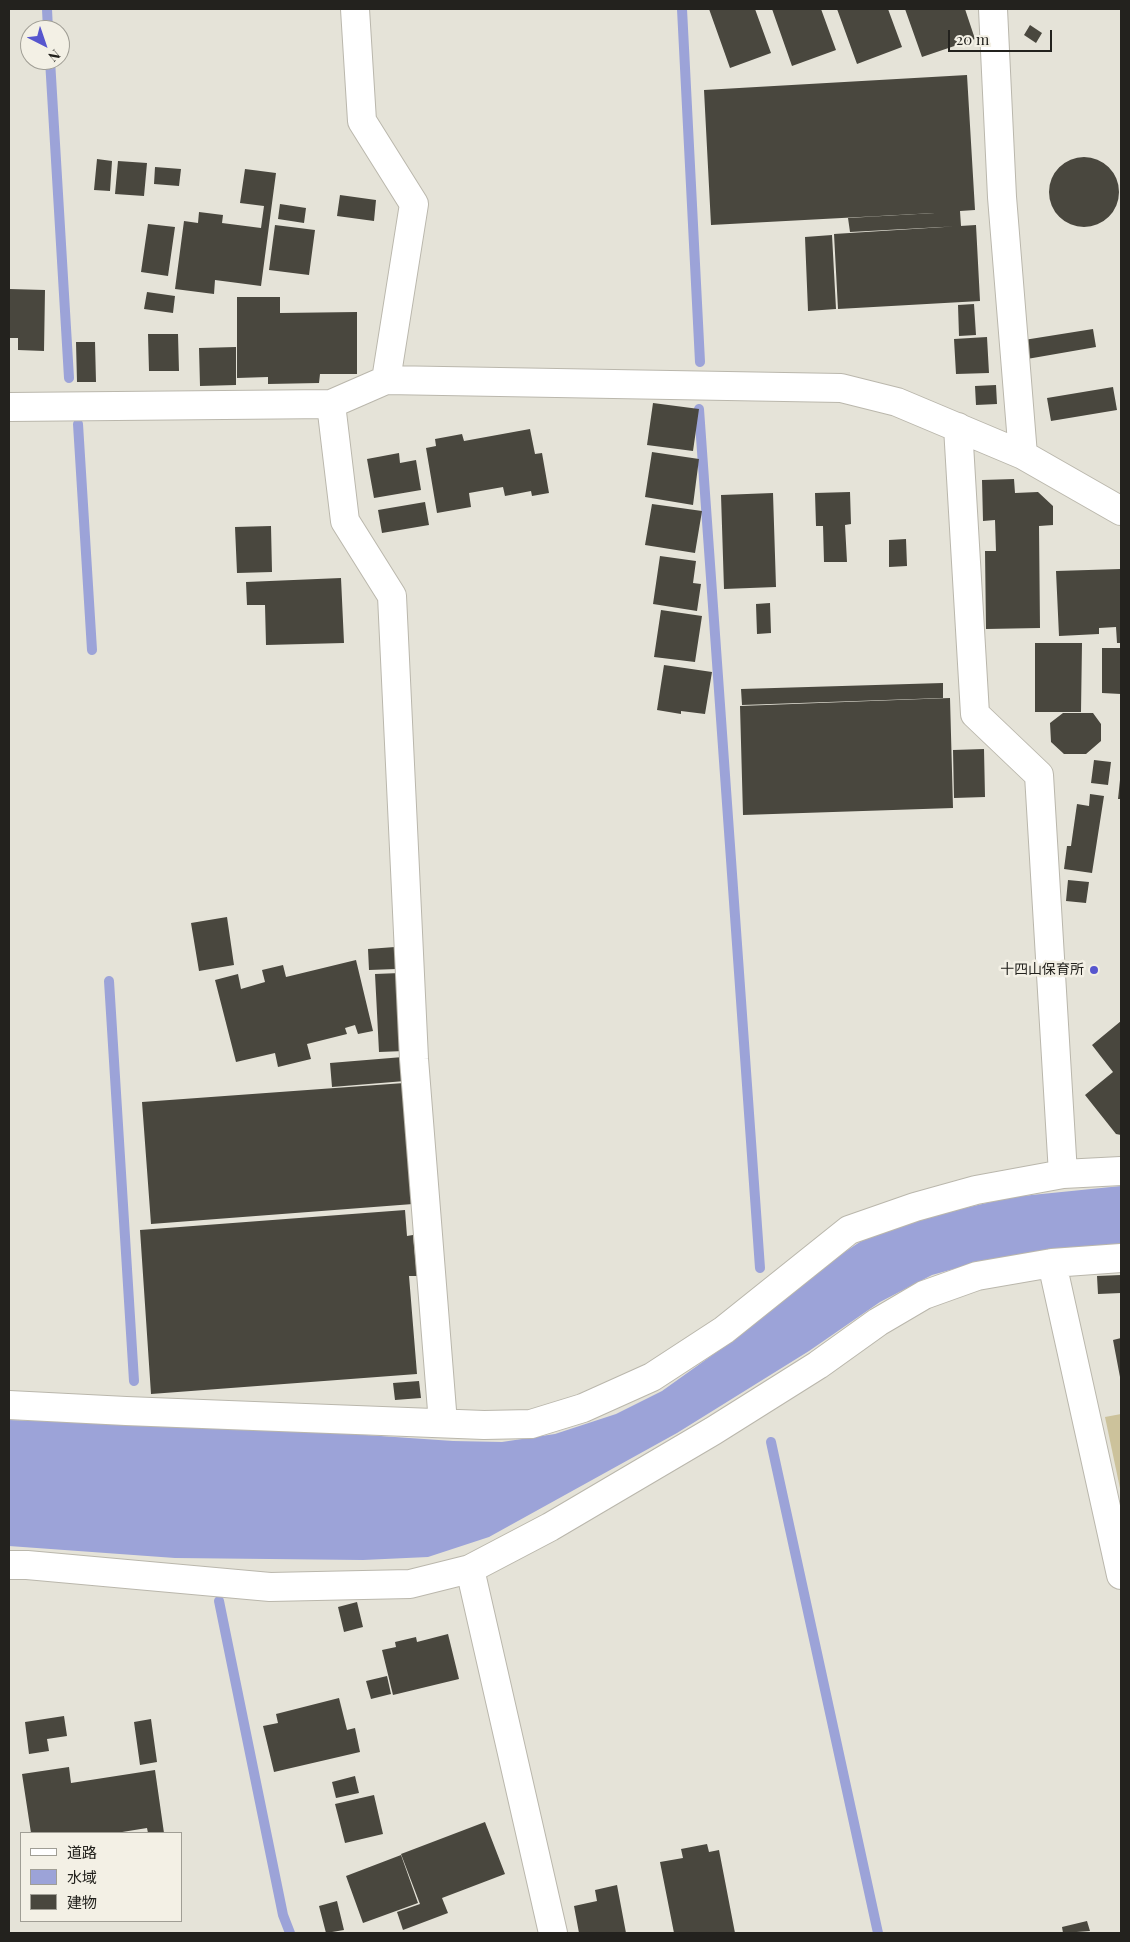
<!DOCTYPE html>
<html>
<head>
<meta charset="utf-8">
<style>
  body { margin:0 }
  #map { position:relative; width:1130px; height:1942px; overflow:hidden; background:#e5e3d8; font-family:"Playfair Display","Noto Sans JP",serif }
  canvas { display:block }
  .frame { position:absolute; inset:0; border:10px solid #23221e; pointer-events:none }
  .legend { position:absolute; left:20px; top:1832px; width:162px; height:90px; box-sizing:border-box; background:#f3f0e5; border:1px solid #a09e95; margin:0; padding:6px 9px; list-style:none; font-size:15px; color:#23221e }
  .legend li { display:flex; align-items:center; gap:10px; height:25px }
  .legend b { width:25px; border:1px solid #a09e95 }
  .north { position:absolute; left:20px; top:20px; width:50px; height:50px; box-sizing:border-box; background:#f3f0e5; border:1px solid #a09e95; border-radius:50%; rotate:139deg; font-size:14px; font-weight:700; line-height:20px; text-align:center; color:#23221e }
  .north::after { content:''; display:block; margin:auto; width:18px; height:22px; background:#5756ce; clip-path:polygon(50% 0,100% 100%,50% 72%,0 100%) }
  .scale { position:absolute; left:948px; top:30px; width:104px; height:22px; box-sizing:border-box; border:2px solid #23221e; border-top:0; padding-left:6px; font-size:15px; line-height:18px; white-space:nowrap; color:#23221e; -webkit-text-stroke:4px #f3f0e5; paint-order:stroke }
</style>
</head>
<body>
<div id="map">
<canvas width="1130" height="1942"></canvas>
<div class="frame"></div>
<ul class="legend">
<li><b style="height:6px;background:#fff"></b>道路</li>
<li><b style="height:14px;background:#9ca3d8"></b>水域</li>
<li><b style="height:14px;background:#49473e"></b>建物</li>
</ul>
<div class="north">N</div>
<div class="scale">20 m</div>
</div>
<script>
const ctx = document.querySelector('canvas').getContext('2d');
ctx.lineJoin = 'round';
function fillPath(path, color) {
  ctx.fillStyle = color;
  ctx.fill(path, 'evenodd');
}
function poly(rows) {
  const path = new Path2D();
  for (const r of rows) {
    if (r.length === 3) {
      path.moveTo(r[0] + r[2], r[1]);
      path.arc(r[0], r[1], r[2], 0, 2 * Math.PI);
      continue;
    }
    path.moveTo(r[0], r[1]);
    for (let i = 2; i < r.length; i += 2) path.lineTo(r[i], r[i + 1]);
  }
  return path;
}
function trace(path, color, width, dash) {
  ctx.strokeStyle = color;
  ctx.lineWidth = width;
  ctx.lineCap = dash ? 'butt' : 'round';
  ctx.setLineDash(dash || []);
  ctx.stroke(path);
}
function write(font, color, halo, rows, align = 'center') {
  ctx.font = font + ' "Playfair Display","Noto Sans JP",serif';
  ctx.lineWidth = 5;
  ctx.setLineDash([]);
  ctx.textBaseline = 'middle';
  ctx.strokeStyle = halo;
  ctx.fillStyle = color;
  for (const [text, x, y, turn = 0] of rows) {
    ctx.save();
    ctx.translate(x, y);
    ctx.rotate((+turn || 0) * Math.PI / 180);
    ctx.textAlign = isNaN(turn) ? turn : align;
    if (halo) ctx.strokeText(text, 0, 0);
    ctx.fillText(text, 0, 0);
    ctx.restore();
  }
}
const green = poly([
  [1121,1414,1121,1493,1105,1417]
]);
const water = poly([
  [1121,1186,1121,1246,986,1260,932,1275,880,1302,809,1351,677,1433,489,1537,428,1557,363,1560,175,1558,9,1546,9,1420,264,1428,453,1441,502,1442,555,1434,616,1414,662,1391,725,1346,831,1261,869,1236,914,1220,1012,1197]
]);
const stream = poly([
  [47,9,48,30],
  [682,9,700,362],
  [50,60,69,378],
  [699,409,760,1268],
  [78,424,92,650],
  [109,981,134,1381],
  [771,1442,878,1933],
  [219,1601,283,1915,290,1933]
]);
const building = poly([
  [709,9,755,9,771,53,730,68],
  [772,9,821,9,836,50,792,66],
  [837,9,888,9,902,47,857,64],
  [905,9,965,9,975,39,922,57],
  [1030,25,1042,33,1036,43,1024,35],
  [967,75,975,210,960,211,961,226,850,232,848,218,935,213,711,225,704,90],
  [1084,192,35],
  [97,159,112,161,110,191,94,190],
  [118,161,147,163,144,196,115,194],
  [155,167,181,169,179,186,154,184],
  [245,169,276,173,261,286,215,280,214,294,175,289,184,221,198,223,199,212,223,215,222,223,261,228,264,206,240,203],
  [340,195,376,200,374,221,337,216],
  [280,204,306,208,304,223,278,219],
  [148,224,175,227,168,276,141,272],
  [275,225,315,230,309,275,269,270],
  [976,225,980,301,838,309,834,234],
  [832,235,836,309,808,311,805,237],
  [9,289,45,290,44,351,18,350,18,338,9,338],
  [147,292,175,296,173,313,144,309],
  [237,297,280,297,280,313,357,312,357,374,320,374,319,383,268,384,268,377,237,378],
  [974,304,976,335,959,336,958,305],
  [1093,329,1096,347,1027,359,1024,340],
  [148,334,178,334,179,371,149,371],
  [987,337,989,373,956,374,954,339],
  [76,342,95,342,96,382,77,382],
  [236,347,236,385,200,386,199,348],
  [996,385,997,404,976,405,975,386],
  [1113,387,1117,410,1051,421,1047,398],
  [653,403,699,409,693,451,647,445],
  [530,429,535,454,542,453,549,493,532,496,531,491,505,496,503,487,469,493,471,507,437,513,426,448,436,446,435,439,462,434,464,441],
  [652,452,699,459,693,505,645,497],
  [399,453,400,463,416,460,421,490,374,498,367,459],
  [1014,479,1015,493,1038,492,1053,506,1053,525,1039,526,1040,628,986,629,985,551,996,551,995,520,983,521,982,480],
  [850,492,851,524,845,525,847,562,824,562,823,526,816,526,815,493],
  [773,493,776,587,724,589,721,495],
  [425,502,429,525,382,533,378,510],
  [652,504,702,511,695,553,645,545],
  [271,526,272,572,237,573,235,527],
  [906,539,907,566,889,567,889,540],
  [660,556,696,561,693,583,701,584,697,611,653,604],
  [1121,569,1121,643,1117,643,1116,627,1099,628,1099,634,1059,636,1056,571],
  [341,578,344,643,266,645,265,605,247,605,246,582],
  [770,603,771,633,757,634,756,604],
  [661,610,702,616,695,662,654,657],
  [1035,643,1082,643,1081,712,1035,712],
  [1102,648,1121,648,1121,694,1102,693],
  [664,665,712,672,705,714,681,711,681,714,657,710],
  [943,683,943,698,742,705,741,689],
  [950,698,953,808,743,815,740,706],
  [1063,713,1093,713,1101,724,1101,741,1086,754,1064,754,1051,742,1050,723],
  [984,749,985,797,954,798,953,750],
  [1094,760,1111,762,1108,785,1091,783],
  [1120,780,1121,780,1121,799,1118,799],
  [1090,794,1104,796,1092,873,1064,869,1067,846,1071,846,1077,804,1089,806],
  [1068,880,1089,882,1086,903,1066,901],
  [227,917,234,965,199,971,191,923],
  [395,947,396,969,369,970,368,949],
  [356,960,373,1031,358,1034,355,1025,345,1028,347,1034,307,1044,311,1059,278,1067,275,1053,236,1062,215,980,238,974,241,989,265,982,262,970,283,965,286,977],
  [400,973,404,1051,379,1052,375,974],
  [1121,1021,1121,1135,1116,1134,1085,1095,1113,1072,1092,1045],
  [403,1057,405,1081,332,1087,330,1063],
  [404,1083,413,1204,151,1224,142,1102],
  [405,1210,407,1236,413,1235,417,1276,409,1276,417,1374,151,1394,140,1230],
  [1121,1275,1121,1293,1098,1294,1097,1276],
  [1121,1338,1121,1377,1120,1377,1113,1340],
  [419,1381,421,1398,395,1400,393,1383],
  [357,1602,363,1627,344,1632,338,1607],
  [448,1634,459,1679,393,1695,382,1650,396,1647,395,1642,416,1637,417,1642],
  [387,1676,391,1694,371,1699,366,1681],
  [339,1698,347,1730,355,1728,360,1752,274,1772,263,1726,278,1723,276,1714],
  [64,1716,67,1736,47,1739,49,1751,29,1754,25,1722],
  [151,1719,157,1762,140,1765,134,1722],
  [69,1767,71,1783,155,1770,164,1833,148,1833,147,1828,116,1833,31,1833,22,1774],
  [355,1776,359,1793,336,1798,332,1782],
  [374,1795,383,1834,345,1843,335,1804],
  [485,1822,505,1874,442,1898,448,1913,403,1930,397,1912,420,1904,401,1854],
  [707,1844,709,1852,719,1850,735,1933,674,1933,660,1862,683,1858,681,1849],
  [401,1855,418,1903,363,1923,346,1876],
  [617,1885,626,1933,579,1933,574,1906,597,1901,595,1890],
  [337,1901,344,1930,326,1933,319,1906],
  [1087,1921,1090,1931,1063,1933,1062,1927]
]);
const minor = poly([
  [355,9,362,121,414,204,386,380],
  [993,9,1002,197,1023,455],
  [331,404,345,521,392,596,414,1059,443,1423],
  [9,407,331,404,386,380,841,388,897,402,1023,455,1121,511],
  [958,427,975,714,1039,775,1063,1174],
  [1052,1263,1121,1575],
  [9,1405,126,1411,484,1425,531,1424,583,1408,652,1377,724,1330,849,1230,915,1207,976,1190,1063,1174,1121,1171],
  [9,1565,27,1565,270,1587,410,1584,470,1569,550,1527,713,1431,818,1365,878,1322,924,1295,977,1276,1052,1263,1121,1258],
  [470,1569,553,1933]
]);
const markers = [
  [1094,970,5,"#5756ce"]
];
const poiNames = [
  ["十四山保育所",1084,970]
];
fillPath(green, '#ccc29b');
fillPath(water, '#9ca3d8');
trace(stream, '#9ca3d8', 10);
fillPath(building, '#49473e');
trace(minor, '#bab7ac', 30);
trace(minor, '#fff', 28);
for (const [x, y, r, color] of markers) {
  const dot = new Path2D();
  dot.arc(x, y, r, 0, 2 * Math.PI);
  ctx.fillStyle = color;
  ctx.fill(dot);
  trace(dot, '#f3f0e5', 2);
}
write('14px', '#23221e', '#f3f0e5', poiNames, 'right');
</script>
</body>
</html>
